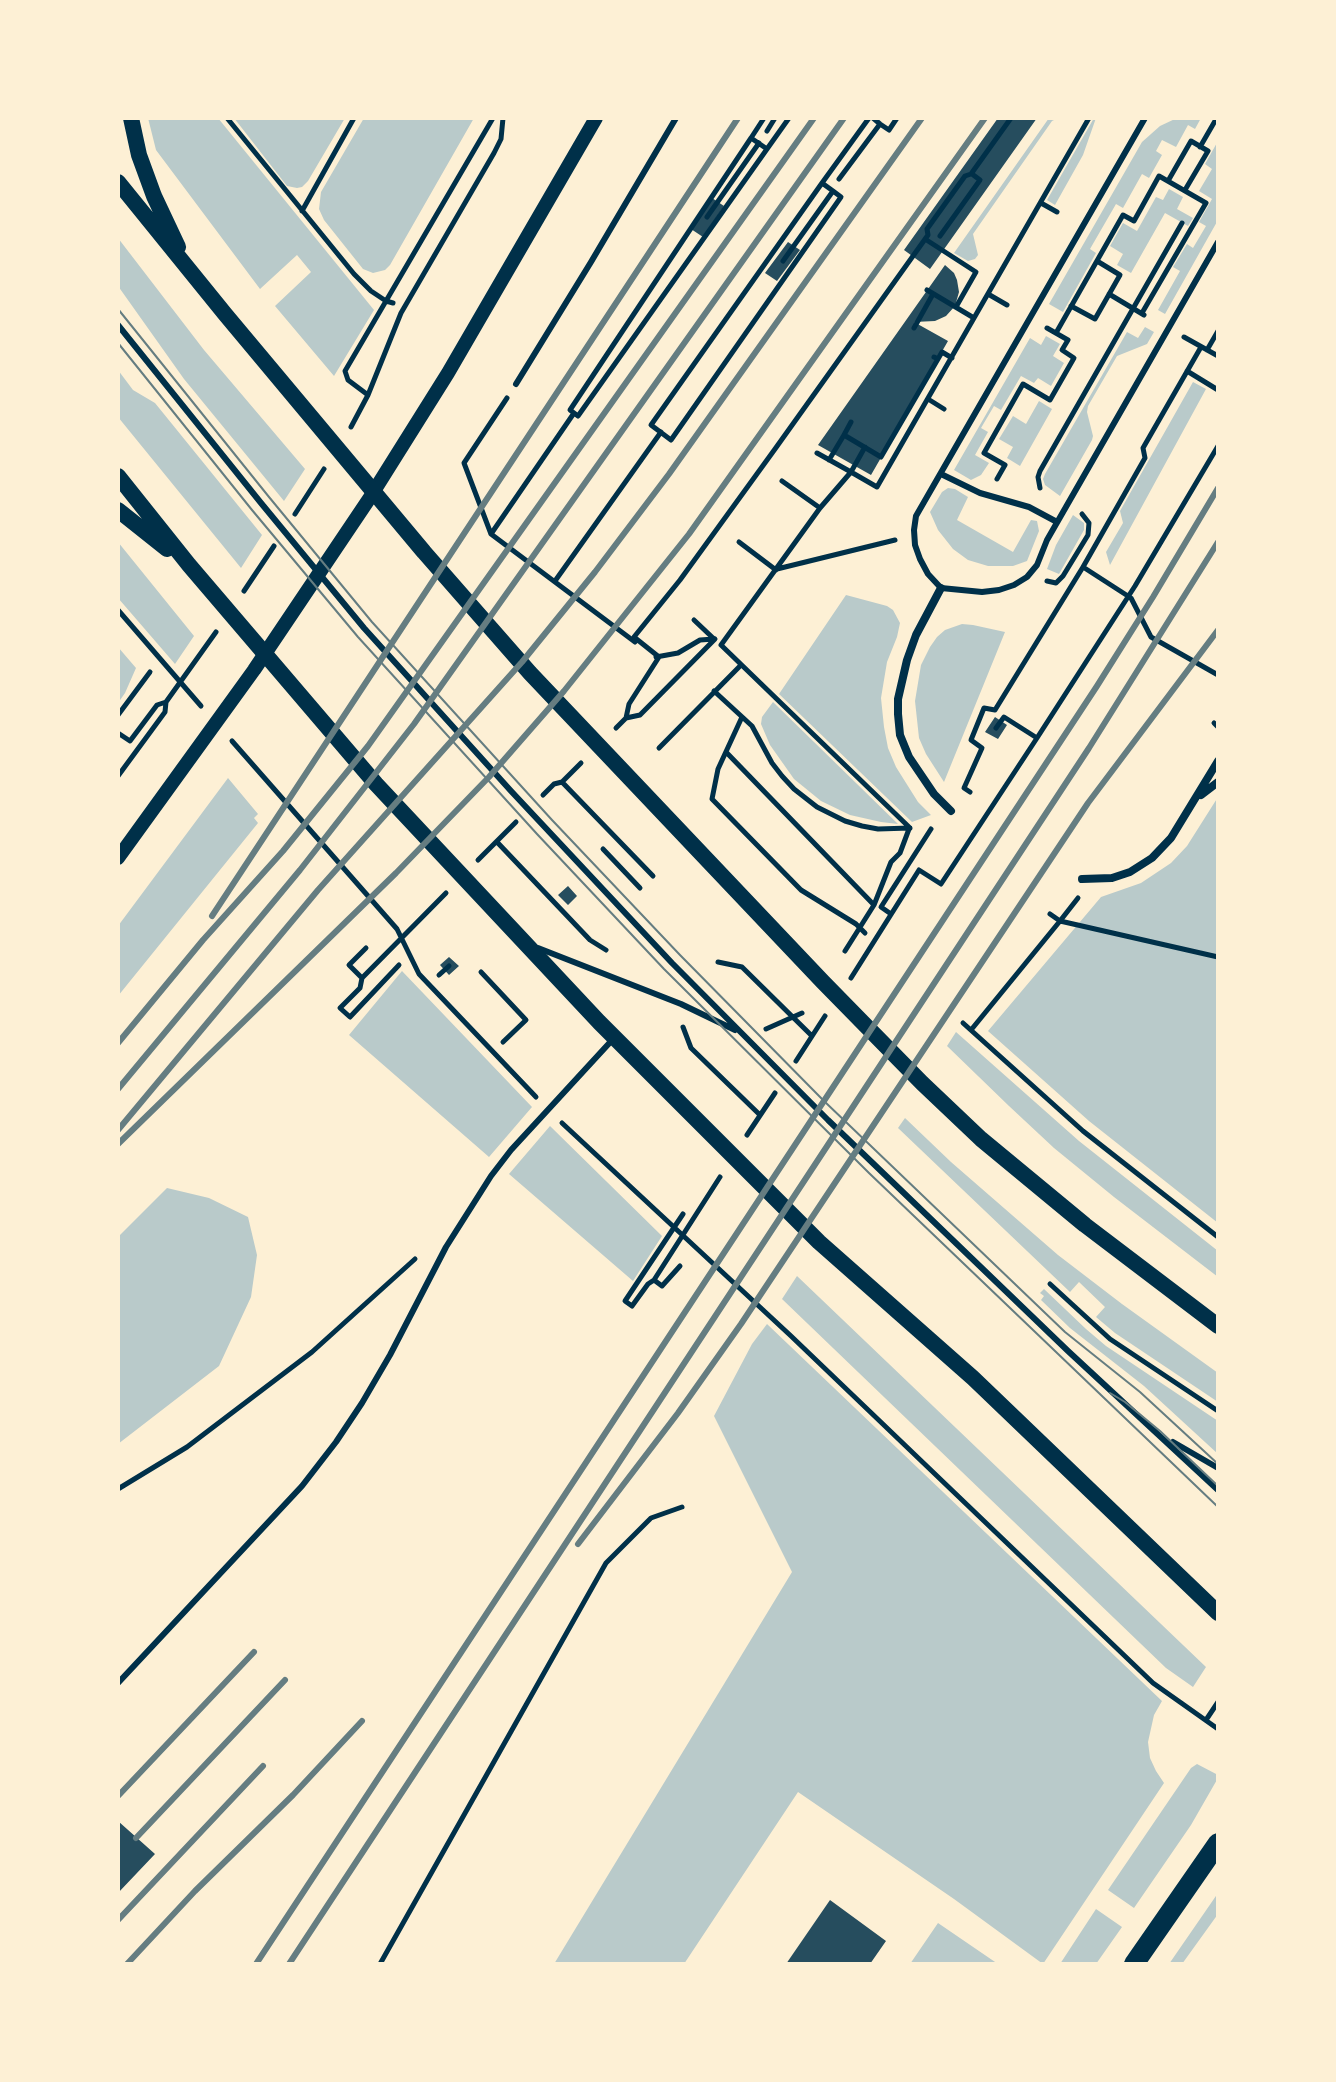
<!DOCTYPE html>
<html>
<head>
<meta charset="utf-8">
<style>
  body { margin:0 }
  #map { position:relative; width:1336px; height:2082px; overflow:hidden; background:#fdf0d5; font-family:Overpass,sans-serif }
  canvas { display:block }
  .frame { position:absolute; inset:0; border:120px solid #fdf0d5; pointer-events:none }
</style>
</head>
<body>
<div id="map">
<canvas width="1336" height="2082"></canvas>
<div class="frame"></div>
</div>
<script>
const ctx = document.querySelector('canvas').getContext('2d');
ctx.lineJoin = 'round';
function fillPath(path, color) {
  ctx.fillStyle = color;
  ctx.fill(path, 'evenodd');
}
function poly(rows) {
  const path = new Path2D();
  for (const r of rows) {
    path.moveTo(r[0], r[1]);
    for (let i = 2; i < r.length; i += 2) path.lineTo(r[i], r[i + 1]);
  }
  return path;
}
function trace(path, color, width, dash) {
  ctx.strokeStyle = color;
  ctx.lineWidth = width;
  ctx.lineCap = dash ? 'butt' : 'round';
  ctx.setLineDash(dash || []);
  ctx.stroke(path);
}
const green = poly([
  [148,118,218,118,374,310,334,376,275,306,311,272,297,255,260,289,156,150],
  [234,118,345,118,308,181,302,187,297,188,287,186],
  [364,118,474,118,390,265,385,270,373,273,363,269,324,220,319,209,321,192],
  [1049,118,1058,118,1052,121,973,234,978,255,975,259,968,261,954,253],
  [1094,118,1096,118,1083,155,1055,205,1047,200],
  [1177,118,1201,118,1195,129,1188,125,1176,147,1162,140,1156,151,1162,155,1149,178,1142,174,1123,208,1116,204,1090,249,1096,253,1063,312,1049,304,1142,142,1160,126],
  [1218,141,1218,220,1165,314,1158,310,1180,271,1173,267,1187,244,1193,248,1206,226,1199,222,1212,199,1199,191,1212,169,1205,164],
  [1169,189,1183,197,1177,209,1193,218,1188,226,1165,213,1131,273,1117,265,1123,254,1110,246,1123,223,1137,231,1156,197,1163,200],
  [118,238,204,350,305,469,284,501,184,379,118,286],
  [1145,327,1154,332,1147,344,1117,356,1088,406,1087,412,1093,436,1092,440,1060,496,1045,485,1043,479,1045,474,1127,332,1138,338],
  [1046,336,1060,344,1053,356,1064,363,1051,386,1038,378,1034,383,1021,376,1001,410,994,406,981,428,988,432,975,455,989,463,981,475,971,480,954,470,1030,338,1041,345],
  [118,370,133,390,155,403,262,535,241,568,118,417],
  [1193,382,1206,389,1110,565,1106,552,1123,523,1120,511],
  [1039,401,1052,409,1020,466,1007,458,1013,447,999,439,1013,416,1026,424],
  [948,488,955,489,968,497,957,520,1013,552,1031,520,1037,521,1039,531,1027,561,1013,566,988,566,968,560,953,549,938,530,930,512,942,492],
  [1073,515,1084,523,1084,530,1059,574,1047,569,1056,545],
  [118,542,194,636,175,664,118,598],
  [846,595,887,606,893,610,900,623,897,637,887,662,881,698,884,727,888,748,896,767,918,802,931,815,912,822,779,694],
  [962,624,973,625,1005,632,944,782,926,754,919,738,915,701,921,665,930,647,937,637,945,630],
  [118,647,136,668,125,693,118,703],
  [773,702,898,824,881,822,850,815,821,801,794,779,770,745,761,724,762,717],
  [228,778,258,814,254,818,258,823,118,996,118,926],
  [1218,797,1218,1223,1089,1121,988,1031,1101,897,1141,883,1171,863,1187,846],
  [402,971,532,1107,489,1157,349,1035],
  [956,1032,1079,1141,1218,1251,1218,1277,1114,1197,1054,1148,1009,1106,947,1046],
  [905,1118,951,1162,1058,1255,1122,1304,1218,1373,1218,1402,1115,1333,1096,1317,1105,1307,1079,1282,1070,1292,898,1128],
  [550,1126,662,1236,633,1281,509,1174],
  [167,1188,209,1198,248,1217,257,1255,251,1297,219,1366,118,1444,118,1237],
  [797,1276,1206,1667,1193,1687,1166,1668,782,1299],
  [1044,1289,1086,1329,1106,1346,1218,1421,1218,1454,1144,1386,1070,1328,1041,1300,1044,1296,1040,1293],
  [767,1324,1162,1701,1154,1715,1148,1742,1150,1758,1156,1771,1164,1783,1043,1964,954,1899,798,1792,684,1964,554,1964,792,1572,714,1416,752,1344],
  [1197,1764,1218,1775,1218,1778,1191,1825,1134,1908,1108,1890,1191,1768],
  [1218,1893,1218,1914,1182,1964,1169,1964],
  [1096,1909,1122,1927,1096,1964,1060,1964],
  [938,1923,998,1964,910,1964]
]);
const building = poly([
  [998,118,1037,118,930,269,904,250],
  [712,198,724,206,703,237,691,229],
  [788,242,800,250,777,281,765,273],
  [945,265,954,273,957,280,959,292,955,306,946,316,935,321,914,322,948,341,871,475,818,445],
  [995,717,1007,725,998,739,985,732],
  [568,886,577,896,568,905,558,895],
  [449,957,459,966,449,975,440,965],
  [118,1821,155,1854,118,1893],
  [830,1900,886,1941,870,1964,786,1964]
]);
const path = poly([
  [227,118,354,274,371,291,386,301,345,371,348,380,368,395],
  [764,118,751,138,767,149,789,118],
  [873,118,880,124],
  [767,131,775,118],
  [751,138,570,410,578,416,767,149],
  [1200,147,1215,121],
  [839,179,880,124,889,130,897,118],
  [1168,181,1191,141,1208,151,1185,190],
  [822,183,651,425,671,440,841,197,833,191],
  [1041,203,1057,212],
  [302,211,354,118],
  [707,217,759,143],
  [940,236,980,180,972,174],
  [925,239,976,272,956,307],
  [783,261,833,191,822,183,869,118],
  [988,294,1007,305],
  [1109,294,1144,315],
  [393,303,386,301,493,118],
  [1071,306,1095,319,1120,275,1097,261],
  [974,318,1089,118],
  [914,328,933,294],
  [1056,333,1123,215,1134,221,1159,176,1206,203,1142,313],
  [1184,337,1218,356],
  [1201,347,1143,448,1145,458,1083,567,1131,598,1151,637,1218,675],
  [1207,350,1218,331],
  [934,357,938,359,942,352,952,358],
  [1187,371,1218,390],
  [507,398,464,463,491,534,635,642],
  [928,399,944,409],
  [851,422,844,435,881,457,938,359],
  [351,427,368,395,401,313,494,153,501,139,503,118],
  [817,453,851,472,865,447],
  [829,460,844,435],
  [997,479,1005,465,984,453,1023,384,1050,400,1074,358,1062,350,1068,340,1047,328],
  [782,481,820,508],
  [1040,488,1038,477,1040,471,1182,223],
  [295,514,324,469],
  [491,534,574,413],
  [739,542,776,570],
  [777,569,895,540],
  [555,581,661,432],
  [1047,581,1056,583,1063,576,1088,535,1089,523,1082,514],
  [244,591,274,546],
  [118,610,201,706],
  [694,620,713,638],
  [721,645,820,508,851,472,877,487,974,318,927,290],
  [721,645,910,828],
  [656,657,678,653,700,640,714,639],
  [714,691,752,726,772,763,782,776,794,789,817,807,845,821,862,826,878,829,910,828],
  [118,715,150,672],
  [742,717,718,769,712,799,801,890,856,924,865,933],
  [626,718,629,704,659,657,634,637,680,580,775,449,928,235,927,229,965,176,971,174,1011,118],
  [1214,723,1218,727],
  [616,728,626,718,640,715,715,639],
  [996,728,1004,717,1037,738,1135,586,1218,446],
  [118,733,130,741,157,705,166,702,216,632],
  [232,741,397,929,419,974,536,1097],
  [659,748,741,665],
  [726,752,874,905],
  [118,776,165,712,166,702],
  [562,782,653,876],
  [970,792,964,788,982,748,971,740,984,708,995,710,1083,567],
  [543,795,554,784,562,782,581,763],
  [497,842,590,940,606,950],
  [603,849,640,888],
  [478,860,516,822],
  [1078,898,1060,921,1218,957],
  [891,914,881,907,931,829],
  [845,951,874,905,891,862,900,853,909,829],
  [718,962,742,967,812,1036],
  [399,965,350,1017,340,1008,360,988,362,978,446,893],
  [481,972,526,1020,503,1042],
  [439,975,449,966],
  [362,978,349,965,366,948],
  [851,978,919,870,941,884,1037,738],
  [963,1023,1083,1131,1218,1237],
  [683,1027,691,1048,760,1115],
  [766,1029,802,1013],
  [971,1030,1060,921,1050,914],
  [796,1061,825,1016],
  [562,1123,791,1336,1153,1683,1218,1729],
  [747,1135,775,1093],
  [683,1214,625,1301,632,1306,648,1284,654,1280,720,1177],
  [654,1280,662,1286,680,1266],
  [1050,1284,1110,1339,1218,1411],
  [118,1489,187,1447,312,1352,415,1259],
  [1206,1720,1218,1702],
  [380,1964,606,1563,651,1518,682,1507]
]);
const service = poly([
  [1145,118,916,516,914,530,915,545,920,559,928,574,941,588,982,592,999,590,1014,585,1027,577,1037,565,1047,540,1218,242],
  [118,325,261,503,364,628,511,791,672,963,828,1120,1068,1351,1218,1490],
  [516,384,591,262,676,118],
  [941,474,980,493,1029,507,1057,522],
  [538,948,681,1004,735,1030],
  [1173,1442,1218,1468],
  [118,1683,302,1486,336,1442,362,1403,390,1355,446,1247,491,1176,511,1150,614,1038]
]);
const minor = poly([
  [941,588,916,635,907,660,898,699,898,714,900,735,909,757,934,794,951,811],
  [1201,795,1218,782],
  [1082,879,1112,878,1130,872,1152,858,1171,838,1218,761]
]);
const tertiary = poly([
  [118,858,254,670,369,499,448,373,596,118]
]);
const secondary = poly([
  [131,118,139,155,154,196,178,247],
  [118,182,225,314,424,552,530,673,823,982,922,1083,981,1139,1085,1225,1218,1326],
  [118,476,189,565,376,784,599,1022,819,1242,973,1378,1218,1613],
  [118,510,167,549]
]);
const primary = poly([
  [1134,1964,1218,1843]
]);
const tram = poly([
  [118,309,269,497,372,622,552,820,680,955,824,1101,1065,1332,1140,1392,1218,1464],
  [118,343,252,510,358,637,537,834,664,969,869,1173,1218,1507],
  [1110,1393,1125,1402,1160,1431,1218,1486]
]);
const rail = poly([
  [212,916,738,118],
  [118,1043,203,940,283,851,368,746,814,118],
  [118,1089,300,870,414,724,844,118],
  [118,1130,318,890,522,662,595,572,669,474,922,118],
  [118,1144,396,873,489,777,564,691,689,534,985,118],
  [578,1544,678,1413,741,1324,1088,803,1218,630],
  [118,1796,254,1652],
  [136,1838,285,1680],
  [118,1920,263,1766],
  [127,1964,195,1891,293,1795,362,1721],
  [256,1964,1097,686,1153,597,1218,488],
  [289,1964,1089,748,1218,542]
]);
fillPath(green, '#b9caca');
fillPath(building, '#264d5e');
trace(path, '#003049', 5);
trace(service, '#003049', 6);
trace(minor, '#003049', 8);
trace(tertiary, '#003049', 14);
trace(secondary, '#003049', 16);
trace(primary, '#003049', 20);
trace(tram, '#657d81', 2);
trace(rail, '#657d81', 6);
</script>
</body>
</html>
